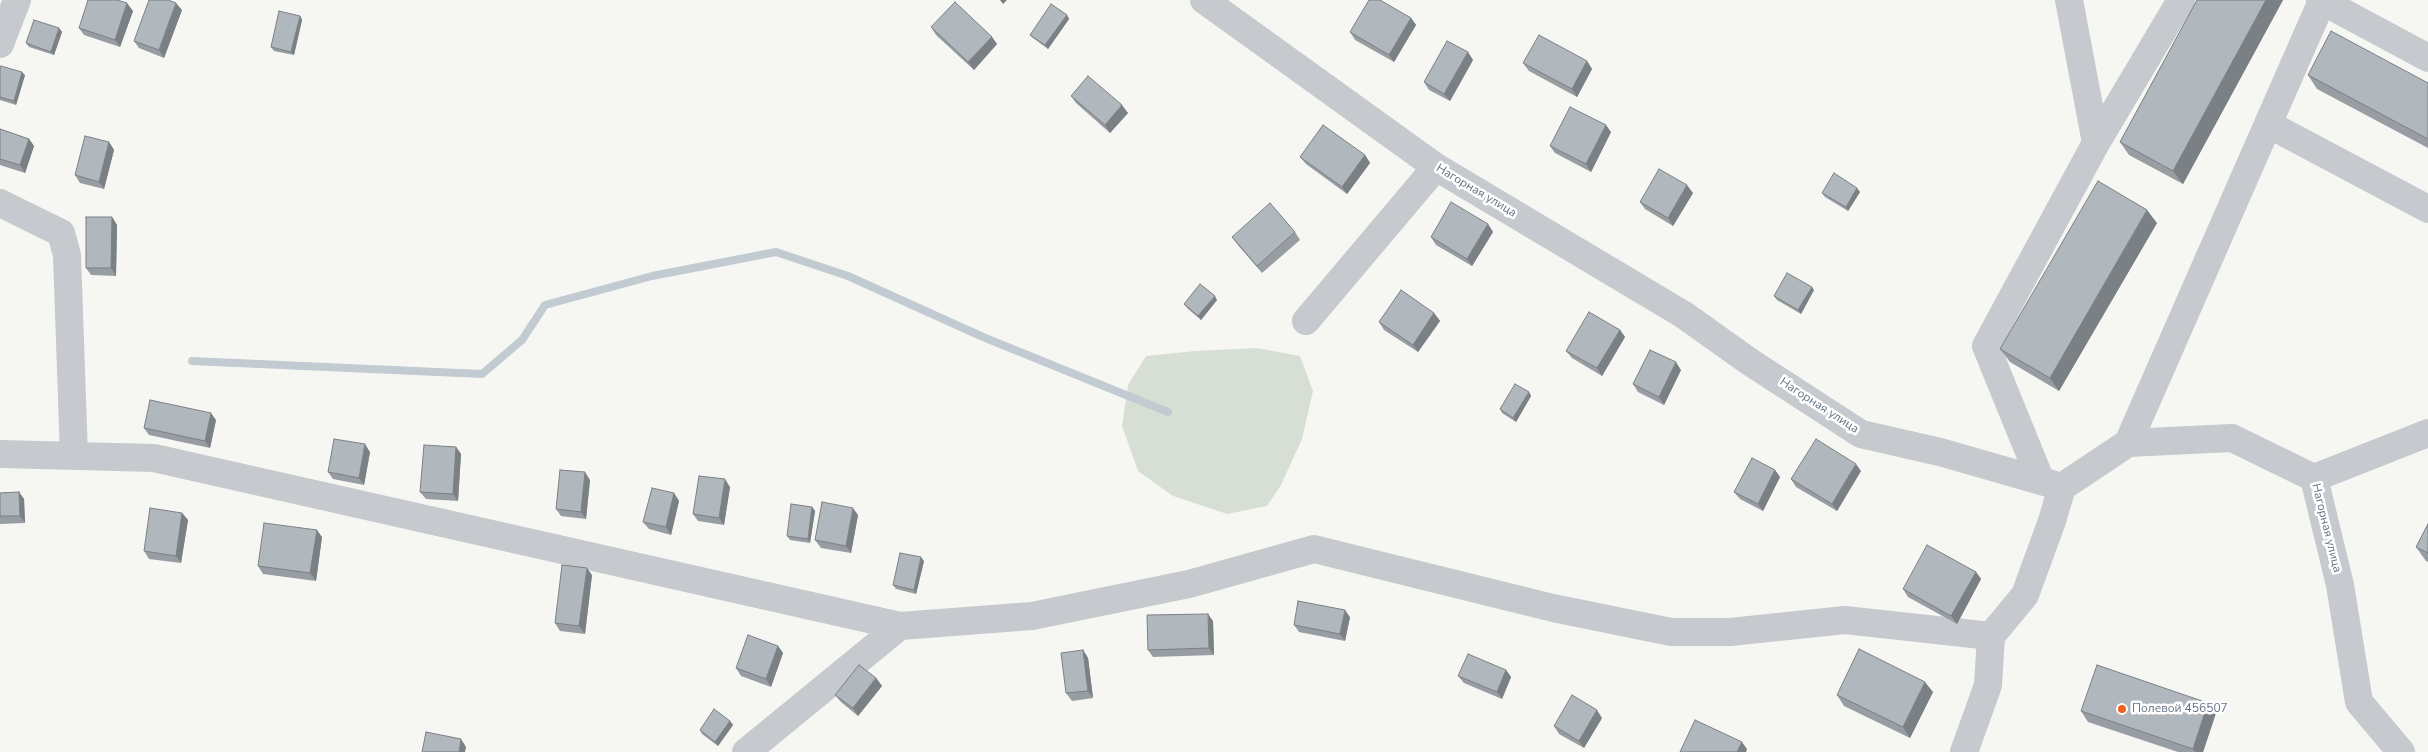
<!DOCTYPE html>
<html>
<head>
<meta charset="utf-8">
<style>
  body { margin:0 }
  canvas { display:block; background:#f6f7f3 }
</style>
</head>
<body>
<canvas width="2428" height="752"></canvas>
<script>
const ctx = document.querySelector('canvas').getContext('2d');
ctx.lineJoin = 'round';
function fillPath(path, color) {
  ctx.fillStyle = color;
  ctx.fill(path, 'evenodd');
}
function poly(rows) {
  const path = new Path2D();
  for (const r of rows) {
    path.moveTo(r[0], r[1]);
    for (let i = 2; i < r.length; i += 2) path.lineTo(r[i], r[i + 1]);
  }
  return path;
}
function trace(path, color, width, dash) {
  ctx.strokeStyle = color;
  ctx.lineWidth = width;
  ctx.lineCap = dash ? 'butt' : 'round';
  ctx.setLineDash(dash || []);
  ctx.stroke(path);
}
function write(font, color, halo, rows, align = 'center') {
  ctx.font = font + ' "Nunito Sans",sans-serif';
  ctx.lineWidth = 5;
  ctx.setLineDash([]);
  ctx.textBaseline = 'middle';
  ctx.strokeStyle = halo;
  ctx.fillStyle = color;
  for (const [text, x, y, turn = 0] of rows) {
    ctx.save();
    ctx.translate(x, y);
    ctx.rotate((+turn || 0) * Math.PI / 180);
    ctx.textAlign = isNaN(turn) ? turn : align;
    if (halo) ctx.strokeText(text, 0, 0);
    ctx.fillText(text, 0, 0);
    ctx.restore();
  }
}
const green = poly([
  [1257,348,1300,356,1313,391,1302,439,1281,485,1267,506,1227,514,1173,496,1138,471,1122,426,1128,385,1146,356,1195,351]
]);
const stream = poly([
  [192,361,482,374,522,340,545,305,652,276,776,252,848,276,983,337,1168,412]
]);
const minor = poly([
  [1204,0,1436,167,1684,315,1750,362,1861,434,1940,452,2062,487,2128,443,2232,438,2314,478,2340,585,2359,702,2401,752],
  [2069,0,2096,143],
  [2322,1,2428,58],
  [0,44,17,0],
  [2268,124,2428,209],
  [0,203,61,233,67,255,74,456],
  [1306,321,1436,167],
  [2128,443,2322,1,2320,0],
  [0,454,154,458,900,626,1032,616,1189,584,1314,549,1553,608,1671,632,1730,632,1845,620,1991,636,2025,595,2052,521,2062,487],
  [2314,478,2428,433],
  [2041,481,1986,346,2096,143,2181,0],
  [746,752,900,626],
  [1964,752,1988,685,1991,636]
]);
const wall = poly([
  [2197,0,2283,0,2183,184,2129,155,2120,142],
  [182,10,164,58,139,48,134,41],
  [133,11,120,47,84,35,79,28],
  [1067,15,1069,19,1048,49,1033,38,1030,35],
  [300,16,302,20,294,55,274,51,271,47],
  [1411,18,1416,25,1394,62,1355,40,1350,32],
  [931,27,992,37,997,44,974,70,936,35],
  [59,28,62,32,54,55,29,47,26,43],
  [1473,60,1450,101,1429,90,1424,82],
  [1587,61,1592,69,1577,97,1529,71,1523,63],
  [0,70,25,75,16,105,0,100],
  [2308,75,2428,83,2428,148,2317,89],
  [1071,96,1128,113,1110,133,1076,103],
  [0,129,29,139,34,146,25,173,0,165],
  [1611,132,1591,172,1555,153,1550,146],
  [109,142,114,150,104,189,80,183,75,175],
  [1365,155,1370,163,1347,194,1306,164,1300,157],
  [1860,192,1848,211,1825,197,1822,193],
  [1693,193,1673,226,1645,209,1640,202],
  [112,217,117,225,116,276,91,275,86,268],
  [2157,223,2059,391,2010,362,2000,349],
  [1488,224,1493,232,1472,266,1436,245,1431,237],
  [1295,232,1300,240,1262,273,1237,244,1232,237],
  [1814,290,1801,314,1777,300,1774,296],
  [1217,300,1201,320,1187,308,1184,304],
  [1434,313,1440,321,1418,352,1384,330,1379,322],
  [1620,330,1625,337,1602,376,1572,358,1566,351],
  [1681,370,1664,405,1638,392,1633,384],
  [1529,392,1531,396,1516,422,1502,413,1500,409],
  [216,420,210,448,149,435,144,428],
  [456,447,461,454,458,501,426,499,420,492],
  [370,452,364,485,333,479,328,472],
  [1775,470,1780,477,1763,511,1740,499,1734,492],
  [1861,471,1837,511,1796,487,1791,479],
  [590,480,586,519,561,516,556,509],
  [730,487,724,525,698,521,693,514],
  [19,492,24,499,25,523,0,524,0,493],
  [674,493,679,501,671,535,649,529,643,522],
  [812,507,815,511,810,543,790,540,787,536],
  [182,513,188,520,181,563,149,559,144,551],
  [858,515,851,553,821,548,815,540],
  [2428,524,2428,562,2426,561,2416,547],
  [322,537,316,581,263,574,258,566],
  [924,561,916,594,896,589,893,585],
  [1976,572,1981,579,1957,624,1908,597,1903,589],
  [592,575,585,634,560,631,555,623],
  [1350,617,1345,641,1299,632,1294,625],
  [1213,621,1214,655,1153,657,1148,650],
  [778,646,783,653,771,687,741,676,736,668],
  [1083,650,1088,658,1093,698,1072,701,1066,693],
  [1506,670,1511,677,1502,699,1464,683,1458,676],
  [876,678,882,686,858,716,841,702,835,695],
  [1933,692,1910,738,1844,706,1837,695],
  [2081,711,2216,713,2203,752,2178,752,2088,722],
  [1602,718,1584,748,1559,734,1554,726],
  [730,721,733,725,718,746,702,734,700,730]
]);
const shadedWall = poly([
  [1000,0,1007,0,1003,4],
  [2266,0,2283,0,2183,184,2173,171],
  [127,3,133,11,120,47,115,40],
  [176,3,182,10,164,58,159,50],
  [1067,15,1069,19,1048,49,1045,45],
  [300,16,302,20,294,55,291,52],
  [1411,18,1416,25,1394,62,1389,55],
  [59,28,62,32,54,55,51,52],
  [992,37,997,44,974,70,968,62],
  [1468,52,1473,60,1450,101,1444,94],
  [1587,61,1592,69,1577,97,1572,89],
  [22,72,25,75,16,105,14,101],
  [1122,105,1128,113,1110,133,1105,125],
  [1606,125,1611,132,1591,172,1586,164],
  [29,139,34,146,25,173,20,165],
  [109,142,114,150,104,189,99,182],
  [1365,155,1370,163,1347,194,1342,187],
  [1687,185,1693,193,1673,226,1668,218],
  [1857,188,1860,192,1848,211,1846,207],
  [2147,210,2157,223,2059,391,2050,378],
  [112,217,117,225,116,276,111,268],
  [1488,224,1493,232,1472,266,1467,259],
  [1812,287,1814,290,1801,314,1798,310],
  [1215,296,1217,300,1201,320,1198,316],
  [1434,313,1440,321,1418,352,1413,345],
  [1620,330,1625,337,1602,376,1597,368],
  [1676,362,1681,370,1664,405,1659,397],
  [1529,392,1531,396,1516,422,1513,418],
  [211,413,216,420,210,448,205,441],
  [365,444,370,452,364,485,359,478],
  [456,447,461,454,458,501,453,494],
  [1856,464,1861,471,1837,511,1832,504],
  [1775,470,1780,477,1763,511,1758,504],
  [585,472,590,480,586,519,581,512],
  [725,479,730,487,724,525,719,518],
  [19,492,24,499,25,523,20,516],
  [674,493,679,501,671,535,666,527],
  [812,507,815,511,810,543,808,539],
  [853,508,858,515,851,553,846,546],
  [182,513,188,520,181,563,176,556],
  [317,530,322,537,316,581,310,573],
  [921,557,924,561,916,594,914,590],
  [587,568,592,575,585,634,579,626],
  [1976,572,1981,579,1957,624,1951,616],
  [1345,610,1350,617,1345,641,1340,634],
  [1208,614,1213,621,1214,655,1209,648],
  [778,646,783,653,771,687,766,679],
  [1083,650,1088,658,1093,698,1088,691],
  [1506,670,1511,677,1502,699,1497,692],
  [876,678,882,686,858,716,853,708],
  [1925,682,1933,692,1910,738,1903,727],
  [2208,703,2216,713,2203,752,2195,752,2193,749],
  [1597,710,1602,718,1584,748,1579,741],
  [730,721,733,725,718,746,715,742],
  [461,739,466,747,465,752,459,752],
  [1742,742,1747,749,1746,752,1737,752]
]);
const building = poly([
  [88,0,117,0,127,3,115,40,79,28,88,0],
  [149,0,168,0,176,3,159,50,134,41,149,0],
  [1369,0,1380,0,1411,18,1389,55,1350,32,1369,0],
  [2197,0,2266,0,2173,171,2120,142,2197,0],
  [955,2,992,37,968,62,931,27,955,2],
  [1051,4,1067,15,1045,45,1030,35,1051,4],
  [279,11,300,16,291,52,271,47,279,11],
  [34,20,59,28,51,52,26,43,34,20],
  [2331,31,2428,83,2428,139,2308,75,2331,31],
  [1539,35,1587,61,1572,89,1523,63,1539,35],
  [1447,41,1468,52,1444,94,1424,82,1447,41],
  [1,66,22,72,14,101,0,97,0,70,1,66],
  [1088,76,1122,105,1105,125,1071,96,1088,76],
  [1570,107,1606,125,1586,164,1550,146,1570,107],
  [1323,125,1365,155,1342,187,1300,157,1323,125],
  [0,129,29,139,20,165,0,159,0,129],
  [85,136,109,142,99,182,75,175,85,136],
  [1659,169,1687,185,1668,218,1640,202,1659,169],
  [1834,173,1857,188,1846,207,1822,193,1834,173],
  [2098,181,2147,210,2050,378,2000,349,2098,181],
  [1451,202,1488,224,1467,259,1431,237,1451,202],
  [1270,203,1295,232,1257,266,1232,237,1270,203],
  [86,217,112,217,111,268,86,268,86,217],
  [1787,273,1812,287,1798,310,1774,296,1787,273],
  [1200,284,1215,296,1198,316,1184,304,1200,284],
  [1401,290,1434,313,1413,345,1379,322,1401,290],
  [1589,312,1620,330,1597,368,1566,351,1589,312],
  [1650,350,1676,362,1659,397,1633,384,1650,350],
  [1515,384,1529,392,1513,418,1500,409,1515,384],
  [150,400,211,413,205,441,144,428,150,400],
  [334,439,365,444,359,478,328,472,334,439],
  [1816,439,1856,464,1832,504,1791,479,1816,439],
  [424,445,456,447,453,494,420,492,424,445],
  [1752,458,1775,470,1758,504,1734,492,1752,458],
  [560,470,585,472,581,512,556,509,560,470],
  [699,476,725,479,719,518,693,514,699,476],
  [652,488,674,493,666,527,643,522,652,488],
  [19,492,20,516,0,516,0,493,19,492],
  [822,502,853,508,846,546,815,540,822,502],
  [791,504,812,507,808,539,787,536,791,504],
  [150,508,182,513,176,556,144,551,150,508],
  [264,523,317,530,310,573,258,566,264,523],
  [2428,524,2428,553,2416,547,2428,524],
  [1927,545,1976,572,1951,616,1903,589,1927,545],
  [900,553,921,557,914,590,893,585,900,553],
  [562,565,587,568,579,626,555,623,562,565],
  [1298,601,1345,610,1340,634,1294,625,1298,601],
  [1208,614,1209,648,1148,650,1147,615,1208,614],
  [748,635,778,646,766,679,736,668,748,635],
  [1859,649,1925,682,1903,727,1837,695,1859,649],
  [1083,650,1088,691,1066,693,1061,653,1083,650],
  [1468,654,1506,670,1497,692,1458,676,1468,654],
  [859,665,876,678,853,708,835,695,859,665],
  [2097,665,2208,703,2193,749,2081,711,2097,665],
  [1572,695,1597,710,1579,741,1554,726,1572,695],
  [714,709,730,721,715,742,700,730,714,709],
  [1695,720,1742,742,1737,752,1680,752,1695,720],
  [426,732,461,739,459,752,422,752,426,732]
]);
const markers = [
  [2122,709,5,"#ef621b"]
];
const streetNames = [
  ["Нагорная улица",1476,191,31],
  ["Нагорная улица",1819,406,33],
  ["Нагорная улица",2326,528,76]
];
const poiNames = [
  ["Полевой 456507",2132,709]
];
fillPath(green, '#d7dfd4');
trace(stream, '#c2cbd1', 8);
trace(minor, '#c6c9cd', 28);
fillPath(wall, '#979da3');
fillPath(shadedWall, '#7b8084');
fillPath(building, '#b0b7bd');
trace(building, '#7b8084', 1);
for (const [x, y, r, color] of markers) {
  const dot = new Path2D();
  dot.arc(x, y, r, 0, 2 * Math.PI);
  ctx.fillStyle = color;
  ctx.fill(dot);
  trace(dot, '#fff', 2);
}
write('12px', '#637386', '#fff', streetNames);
write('12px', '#637386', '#fff', poiNames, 'left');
</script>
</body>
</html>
